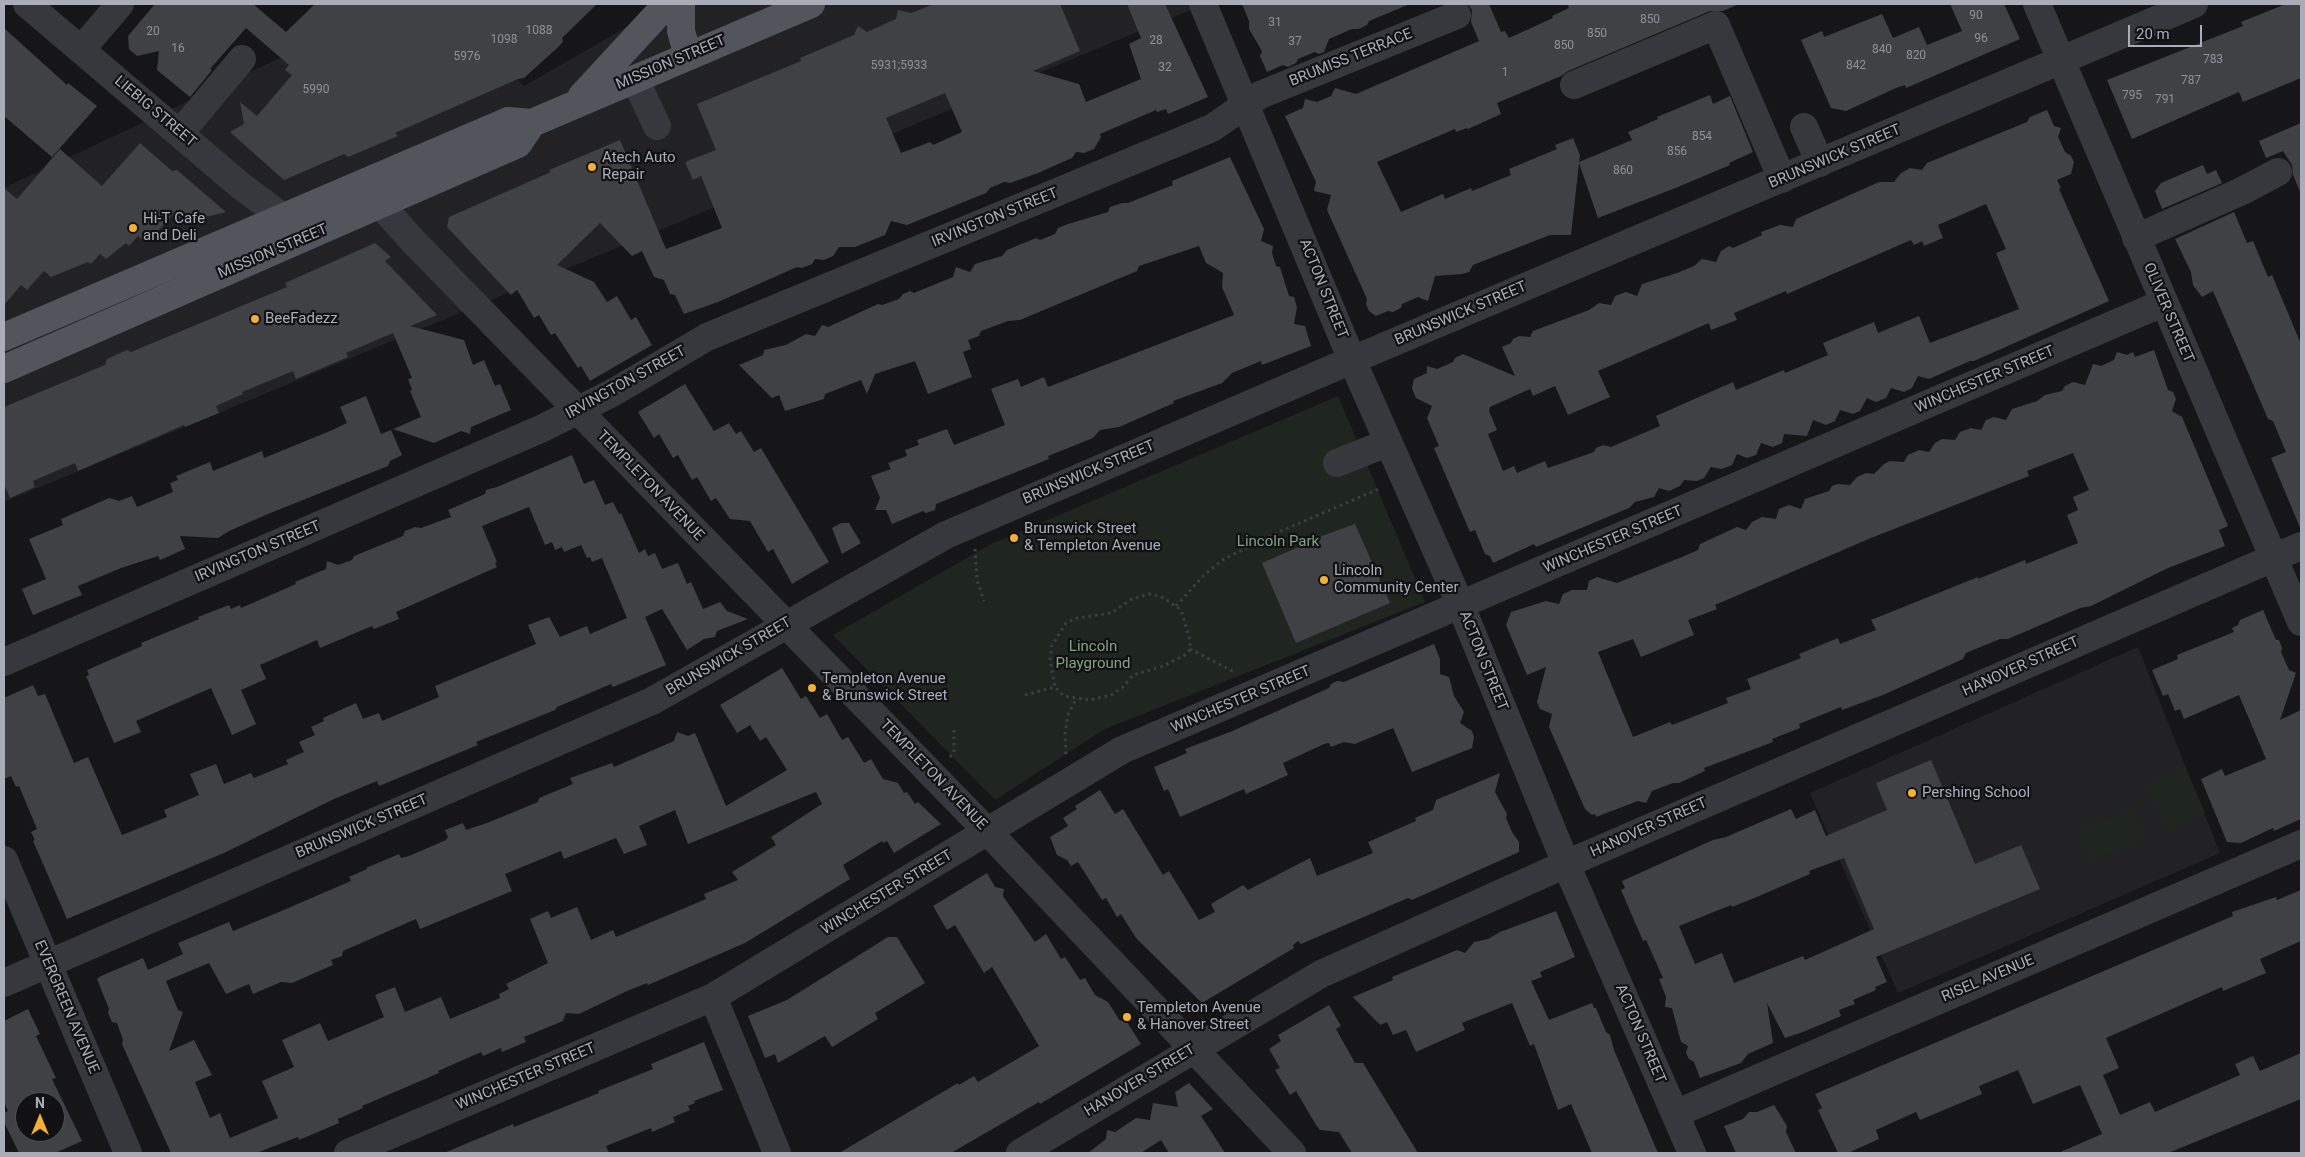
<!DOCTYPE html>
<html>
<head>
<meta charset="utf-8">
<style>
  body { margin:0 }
  #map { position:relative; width:2305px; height:1157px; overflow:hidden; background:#161618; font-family:Roboto,sans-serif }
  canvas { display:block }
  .frame { position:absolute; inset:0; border:5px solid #a8adb8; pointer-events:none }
  .north { position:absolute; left:15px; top:1092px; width:50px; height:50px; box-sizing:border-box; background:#111113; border:1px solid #4d4f55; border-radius:50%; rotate:0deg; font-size:14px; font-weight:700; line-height:20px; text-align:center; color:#a8adb8 }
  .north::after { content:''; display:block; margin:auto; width:18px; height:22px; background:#f2b134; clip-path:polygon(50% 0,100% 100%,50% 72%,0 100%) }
  .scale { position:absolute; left:2128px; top:25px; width:74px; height:22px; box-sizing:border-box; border:2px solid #a8adb8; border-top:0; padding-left:6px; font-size:15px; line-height:18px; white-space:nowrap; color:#a8adb8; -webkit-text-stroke:4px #111113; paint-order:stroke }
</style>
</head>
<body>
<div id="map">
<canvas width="2305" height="1157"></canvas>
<div class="frame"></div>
<div class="north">N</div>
<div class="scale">20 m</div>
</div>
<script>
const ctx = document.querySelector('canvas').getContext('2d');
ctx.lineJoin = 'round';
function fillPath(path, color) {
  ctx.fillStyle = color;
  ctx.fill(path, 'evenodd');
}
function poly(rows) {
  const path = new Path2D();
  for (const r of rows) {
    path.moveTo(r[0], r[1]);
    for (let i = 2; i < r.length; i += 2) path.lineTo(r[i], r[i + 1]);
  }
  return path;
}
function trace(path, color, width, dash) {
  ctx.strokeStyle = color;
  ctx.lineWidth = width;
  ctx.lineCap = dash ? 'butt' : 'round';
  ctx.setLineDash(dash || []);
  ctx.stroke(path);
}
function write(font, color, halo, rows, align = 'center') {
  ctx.font = font + ' Roboto,sans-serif';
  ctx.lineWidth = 4.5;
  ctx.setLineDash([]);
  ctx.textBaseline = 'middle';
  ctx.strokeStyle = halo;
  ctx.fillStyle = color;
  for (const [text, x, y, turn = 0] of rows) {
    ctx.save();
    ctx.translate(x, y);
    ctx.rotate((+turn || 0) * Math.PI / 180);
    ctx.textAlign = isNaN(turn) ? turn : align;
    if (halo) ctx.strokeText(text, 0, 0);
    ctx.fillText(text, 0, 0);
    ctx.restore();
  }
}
const built = poly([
  [394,4,439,4,524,86,667,4,1205,4,4,502,4,188],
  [2138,647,2220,853,1898,993,1810,793]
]);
const green = poly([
  [1338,396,1425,602,1105,729,995,800,833,635,991,544],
  [2186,769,2205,813,2167,829,2148,785],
  [2132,807,2146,839,2090,862,2077,831]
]);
const building = poly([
  [155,4,253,4,286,32,315,4,597,4,562,38,563,42,556,49,524,78,518,79,395,133,398,136,348,157,344,154,284,180,230,132,244,124,240,102,257,116,292,75,285,70,289,65,246,28,210,69,212,70,190,97,157,70,159,51,137,56,129,49,128,36],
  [934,4,1060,4,1080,51,1033,71,1079,84,1086,102,1141,79,1129,44,1141,38,1127,4,1165,4,1208,97,1168,114,1166,109,1157,112,1156,110,1100,134,1101,137,1094,149,1084,153,1076,152,1072,158,1038,173,1010,183,1004,182,990,188,986,193,907,225,891,221,885,235,855,247,839,247,833,256,824,260,815,259,812,264,802,268,797,267,718,302,684,314,675,295,670,294,664,280,654,277,642,251,632,256,600,223,557,265,594,282,607,302,617,296,631,320,636,317,652,345,590,381,581,366,578,368,555,333,551,335,539,315,534,318,517,290,511,295,447,227,449,217,551,172,549,170,620,140,666,249,722,228,701,176,693,180,685,162,716,150,697,104,801,61,800,58,854,35,858,26,867,32,896,19,898,10,911,13],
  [945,93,962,132,933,145,930,142,901,153,886,118],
  [1242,4,1410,4,1369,21,1367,25,1359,29,1352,29,1329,39,1324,52,1319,54,1315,52,1298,59,1296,63,1288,67,1283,65,1267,72,1260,56,1262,51,1249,29,1249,21],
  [1468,4,1489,4,1501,32,1505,31,1509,38,1553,18,1552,16,1569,8,1567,4,1739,4,1723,11,1710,11,1568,71,1561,76,1497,103,1501,114,1468,129,1467,128,1456,132,1455,129,1377,162,1401,212,1443,194,1445,199,1471,188,1472,191,1511,175,1509,169,1557,149,1555,145,1573,138,1580,155,1579,162,1632,140,1628,132,1658,119,1657,117,1710,95,1713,104,1730,96,1753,152,1729,163,1730,165,1678,187,1598,218,1579,163,1571,235,1550,235,1473,265,1469,272,1462,274,1435,276,1428,301,1418,297,1402,304,1401,308,1393,312,1388,311,1376,316,1369,311,1366,304,1367,299,1327,210,1331,195,1314,191,1316,182,1285,116,1303,108,1305,99,1317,102,1331,96,1335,88,1356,94,1479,41,1471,22,1472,10],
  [1950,4,2004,4,2020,39,1906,88,1905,85,1896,88,1846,111,1831,108,1801,40,1822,31,1824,37,1882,14,1893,38,1919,27,1927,45,1962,31],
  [2286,4,2301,4,2301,78,2243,102,2239,92,2132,139,2107,80,2243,26,2241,22],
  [4,28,67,85,68,83,97,106,52,157,4,116],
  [2047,110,2054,126,2061,128,2058,137,2065,152,2071,156,2074,162,2071,174,2057,180,2061,188,2059,189,2109,301,1974,361,1970,361,1929,379,1918,376,1912,388,1904,392,1891,388,1886,398,1876,402,1867,398,1860,411,1853,414,1840,410,1835,421,1826,425,1813,420,1807,436,1784,434,1782,443,1773,447,1761,443,1756,455,1747,458,1737,454,1732,465,1722,469,1711,467,1704,478,1697,481,1684,480,1680,486,1669,491,1659,488,1654,497,1635,502,1629,508,1536,547,1534,544,1493,563,1490,556,1485,554,1475,530,1470,532,1434,448,1439,446,1427,418,1432,406,1416,398,1412,388,1414,379,1427,373,1427,366,1437,369,1453,362,1455,358,1463,354,1515,376,1502,347,1511,343,1513,339,1519,336,1530,337,1533,331,1589,310,1599,303,1611,305,1615,296,1626,292,1637,296,1642,284,1677,273,1694,266,1702,259,1716,262,1721,251,1729,246,1733,248,1762,235,1761,232,1780,225,1793,227,1796,219,1879,182,1894,182,1901,173,1910,168,1922,170,1927,163,2027,122,2030,117],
  [1986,204,2006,249,1996,253,2019,309,1930,343,1919,316,1878,333,1874,322,1823,343,1828,355,1785,373,1784,370,1736,390,1733,382,1656,416,1660,426,1611,447,1603,445,1596,448,1594,452,1548,468,1545,461,1517,473,1514,466,1503,471,1488,434,1497,430,1489,411,1490,407,1530,389,1533,396,1555,386,1568,415,1610,397,1598,371,1709,323,1711,330,1737,320,1734,313,1786,291,1787,294,1911,240,1914,245,1922,241,1924,246,1943,238,1938,225],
  [2301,123,2301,194,2293,175,2292,165,2283,151,2266,158,2259,141],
  [140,143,172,171,177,170,226,212,202,218,198,223,182,223,172,215,153,237,150,234,143,241,138,236,129,246,126,243,106,259,100,254,91,264,88,262,51,277,44,271,27,290,21,285,4,305,4,188,17,199,60,149,102,186],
  [1230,157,1264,229,1261,241,1273,246,1272,253,1276,266,1280,267,1289,296,1294,297,1297,307,1294,324,1305,326,1311,346,1262,365,1261,361,1232,373,1222,383,1173,401,1174,403,1119,427,1100,430,1093,438,1048,456,1049,459,936,504,935,510,926,513,923,511,892,524,886,510,875,510,880,498,871,476,891,469,888,463,907,456,905,450,919,445,917,440,947,429,954,445,1005,425,991,389,1018,379,1021,387,1044,377,1048,387,1234,315,1222,287,1223,273,1206,263,1199,246,1139,266,1137,271,1020,320,1008,321,981,331,979,336,968,340,971,349,963,352,972,377,928,394,915,361,875,374,867,394,861,380,825,394,824,399,785,411,779,395,772,398,739,365,763,355,764,350,786,345,806,334,815,336,822,325,828,327,878,304,882,305,899,299,903,294,910,291,914,293,953,277,956,267,970,272,975,264,1002,256,1007,250,1036,238,1040,240,1055,234,1058,228,1068,224,1108,212,1110,207,1122,203,1128,203,1173,185,1172,181],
  [2203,165,2207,174,2216,170,2222,183,2162,209,2155,191,2161,183],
  [2234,212,2247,243,2253,241,2268,277,2272,275,2301,344,2301,530,2271,458,2286,452,2273,421,2268,419,2213,291,2202,297,2193,285,2191,272,2175,239],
  [375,243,391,257,385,261,437,315,410,326,464,340,473,365,484,360,495,386,500,384,511,410,471,427,470,434,461,431,434,443,393,429,421,417,410,391,412,390,408,379,412,378,393,333,346,353,348,357,296,379,293,371,242,392,243,394,216,406,219,413,185,427,184,425,78,471,75,463,33,481,35,487,10,498,4,484,4,407,105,365,107,359,127,350,131,352,287,287,285,283],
  [2154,350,2168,390,2173,392,2176,399,2172,411,2182,417,2228,526,2219,530,2225,546,2168,568,2091,606,2080,608,2008,639,2000,639,1966,653,1963,659,1883,695,1842,710,1841,707,1799,724,1800,728,1772,739,1773,742,1704,768,1705,771,1679,783,1673,783,1652,791,1646,803,1638,801,1596,817,1595,814,1592,815,1585,809,1549,727,1552,714,1540,709,1537,702,1546,667,1527,675,1506,625,1511,612,1546,601,1559,604,1563,594,1572,590,1587,590,1589,581,1597,577,1617,583,1682,557,1698,550,1700,544,1737,527,1746,530,1752,522,1762,517,1776,519,1779,509,1789,505,1801,509,1805,499,1829,491,1832,486,1838,484,1850,485,1857,477,1866,473,1874,474,1884,464,1890,461,1904,462,1908,455,1919,450,1929,452,1935,443,1942,439,1955,440,1960,432,1971,428,1981,430,1986,420,1994,417,2006,420,2012,409,2037,401,2045,395,2062,391,2065,386,2073,382,2085,385,2093,364,2101,366,2114,360,2117,352,2127,355,2133,352,2135,357],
  [2073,453,2089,490,2073,497,2078,510,2067,515,2078,543,2026,564,2025,560,1978,579,1978,577,1871,620,1876,630,1840,644,1838,638,1799,654,1801,658,1747,679,1751,689,1726,698,1728,703,1672,725,1670,722,1633,737,1598,652,1633,639,1641,657,1694,635,1688,620,1717,609,1715,605,1871,538,2029,476,2027,471],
  [685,384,714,431,729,423,736,434,741,431,754,452,761,448,829,562,792,584,773,549,768,552,750,521,730,519,716,498,711,501,697,477,692,480,678,455,673,458,659,434,654,438,638,412],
  [366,396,381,434,391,430,402,455,390,461,388,466,268,514,229,531,218,538,180,536,185,549,160,560,158,556,121,568,78,586,82,595,33,615,22,589,46,579,29,539,63,525,61,519,109,498,119,501,132,496,137,507,173,492,170,483,178,480,176,476,210,462,213,471,262,451,264,458,330,431,347,423,340,407],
  [572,455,584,484,594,480,605,505,613,502,619,514,621,513,639,553,645,549,648,556,655,553,662,569,678,563,687,584,691,582,703,609,720,602,727,611,748,619,717,631,715,637,704,639,687,650,662,609,645,617,666,665,613,687,611,684,557,707,555,710,476,742,478,745,379,786,377,781,334,799,224,853,67,919,33,841,35,840,31,832,37,829,19,786,16,787,11,776,4,779,4,698,33,685,38,696,45,694,74,763,88,757,122,835,167,817,164,810,199,795,190,774,216,764,224,784,251,773,254,778,288,764,286,760,304,752,299,742,315,735,311,727,324,721,323,718,356,703,363,719,379,713,382,721,439,697,435,686,536,644,528,625,549,617,560,637,587,626,590,634,627,618,602,558,592,562,590,557,587,558,581,545,564,552,562,547,555,550,552,542,545,545,529,507,482,526,497,562,495,563,497,567,396,612,399,619,374,629,372,626,320,648,317,640,260,665,266,679,241,690,256,724,232,735,211,688,136,721,141,732,114,743,86,676,89,675,87,670,142,646,141,643,199,619,198,617,229,605,231,609,240,605,241,608,296,584,295,582,326,569,327,561,338,565,352,560,354,556,403,536,405,531,415,527,421,528,451,517,448,510,485,494,486,490,497,487],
  [841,523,849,523,861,543,842,554,832,528],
  [1355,524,1390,603,1296,643,1262,563,1301,546,1300,544],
  [2263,610,2276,640,2279,640,2282,648,2281,652,2289,670,2296,673,2280,720,2301,710,2301,819,2274,831,2273,828,2241,843,2227,842,2201,779,2222,769,2225,776,2266,759,2239,695,2184,719,2180,709,2175,711,2168,694,2163,696,2152,670,2178,659,2177,655,2234,632,2232,628,2238,625,2240,620],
  [1434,644,1440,659,1440,674,1449,677,1454,696,1464,712,1460,723,1472,731,1474,737,1472,748,1412,772,1393,728,1355,744,1344,742,1331,747,1329,743,1324,744,1283,763,1288,775,1246,794,1244,789,1180,817,1168,789,1164,791,1154,767,1187,753,1185,749,1230,732,1329,688,1331,684,1337,681,1344,682],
  [782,668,801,699,806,696,820,718,827,714,842,740,848,737,864,763,871,759,883,779,898,783,904,793,907,792,915,804,918,802,941,824,894,853,887,841,883,843,882,841,843,865,850,879,745,943,648,985,647,983,627,991,579,1014,566,1013,563,1021,524,1037,526,1042,502,1052,501,1048,483,1056,481,1052,438,1071,439,1073,362,1106,363,1108,338,1119,339,1123,299,1140,298,1137,256,1153,171,1153,122,1044,123,1040,117,1023,112,1022,108,1013,109,1009,97,979,101,976,143,958,148,970,183,954,178,943,229,922,233,931,279,912,351,881,349,877,367,869,366,868,399,854,401,858,409,856,446,840,448,837,445,830,463,823,466,830,487,823,538,802,539,798,573,784,570,778,612,763,614,767,674,741,677,732,688,736,695,733,726,806,787,770,766,737,760,741,750,725,737,733,720,705],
  [816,792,822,804,771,837,776,845,732,872,738,880,704,894,706,899,616,937,613,930,591,940,577,907,551,918,548,911,530,919,548,963,506,984,509,989,499,994,500,998,450,1019,441,997,405,1012,395,987,375,995,384,1017,328,1041,320,1023,282,1040,294,1067,262,1081,278,1118,230,1138,220,1113,210,1118,195,1082,212,1075,194,1040,169,1051,183,1012,178,1010,166,981,209,963,226,994,249,984,253,994,281,982,292,983,333,965,331,960,342,956,343,951,416,919,420,929,512,891,505,874,561,851,564,859,616,838,624,854,647,845,639,826,675,810,688,844],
  [1931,760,1975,864,2021,845,2040,889,1876,957,1887,982,1875,987,1876,990,1853,1000,1855,1004,1839,1010,1841,1016,1803,1032,1785,1038,1767,1003,1773,1043,1748,1054,1741,1063,1700,1078,1694,1062,1689,1059,1686,1053,1688,1046,1681,1042,1672,1008,1665,1007,1666,997,1659,979,1663,978,1646,940,1643,941,1621,890,1625,888,1622,881,1713,840,1726,837,1791,809,1796,819,1815,810,1826,836,1887,810,1876,783],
  [1844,858,1874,929,1805,960,1803,956,1734,983,1722,953,1695,964,1679,926,1731,905,1732,907,1759,896,1810,874,1809,871],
  [1500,773,1495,792,1507,814,1506,818,1512,832,1519,842,1519,852,1412,900,1408,898,1301,944,1298,941,1293,945,1294,948,1202,1003,1136,938,1121,914,1117,917,1106,898,1102,900,1078,862,1071,866,1067,860,1057,855,1050,837,1068,826,1063,818,1077,809,1075,806,1100,790,1115,814,1123,809,1163,875,1169,871,1199,920,1215,912,1211,904,1243,885,1248,890,1310,858,1317,876,1373,853,1368,842,1416,821,1415,818,1433,810,1436,800],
  [987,873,995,887,1004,889,1003,896,1035,942,1046,934,1061,959,1065,957,1080,980,1085,978,1095,995,1108,1002,1120,1021,1125,1019,1141,1044,1040,1104,1039,1102,951,1153,839,1153,958,1083,959,1085,974,1076,978,1082,1039,1046,992,967,984,973,955,925,947,930,933,906],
  [2301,890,2301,941,2260,959,2266,973,2223,991,2222,987,2106,1038,2119,1068,2103,1075,2120,1115,2150,1102,2155,1112,2240,1075,2235,1064,2253,1056,2260,1071,2301,1053,2301,1099,2168,1153,2058,1153,2102,1134,2080,1085,2033,1104,2018,1070,1979,1086,1982,1094,1920,1120,1916,1112,1876,1130,1879,1139,1848,1153,1838,1153,1818,1110,1822,1108,1815,1094,2233,916,2232,912,2276,897,2277,900],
  [1556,911,1575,957,1540,972,1542,977,1531,981,1549,1020,1592,1003,1594,1008,1596,1008,1606,1032,1610,1035,1614,1050,1658,1153,1592,1153,1571,1104,1558,1110,1534,1044,1530,1046,1512,1003,1462,1023,1465,1030,1416,1052,1406,1030,1393,1035,1387,1022,1380,1025,1353,997,1393,980,1392,977,1457,950,1465,953,1474,942,1488,939,1500,932],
  [888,937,897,937,925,983,875,1013,878,1019,832,1047,825,1036,778,1063,775,1054,765,1058,748,1016,787,1000],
  [1329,1005,1341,1026,1336,1029,1355,1063,1363,1063,1418,1153,1352,1153,1339,1132,1320,1130,1316,1125,1296,1091,1290,1095,1275,1070,1280,1068,1269,1049,1281,1041,1278,1035],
  [28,1009,40,1034,36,1036,56,1078,52,1079,82,1141,55,1153,19,1153,4,1122,4,1113,8,1111,4,1102,4,1021],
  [25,1102,55,1102,55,1132,25,1132],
  [704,1042,723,1090,694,1101,695,1103,688,1106,690,1110,673,1117,675,1122,652,1132,651,1128,606,1146,609,1153,444,1153,513,1124,514,1127,599,1093,598,1091,653,1069,651,1064],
  [1189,1083,1213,1109,1201,1116,1225,1153,1169,1153,1161,1140,1141,1153,1088,1153,1106,1139,1107,1130,1115,1132,1136,1118,1150,1120,1153,1103,1178,1107,1175,1092],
  [1774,1105,1787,1126,1786,1132,1796,1153,1736,1153,1724,1126,1743,1119,1749,1112,1757,1112]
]);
const path = poly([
  [975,549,977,580,984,601],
  [1176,606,1205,574,1224,559,1281,531,1381,488],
  [1190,649,1236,673],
  [1025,695,1055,687,1050,660,1052,645,1066,623,1077,618,1111,613,1132,599,1149,594,1164,598,1181,610,1190,640,1190,649,1187,654,1163,666,1133,675,1122,688,1111,695,1090,700,1064,696,1055,687],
  [1066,754,1065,734,1068,715,1076,699],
  [950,757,954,752,954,726]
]);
const minor = poly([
  [27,4,241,186,284,218],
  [1203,4,1352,360,1461,606,1566,864,1692,1153],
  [2037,4,2301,622],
  [81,50,120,4],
  [635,79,657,126],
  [1574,85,1716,25,1782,179],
  [1804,127,1820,163],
  [180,133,242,59],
  [366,188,411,239,989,833,1292,1153],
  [2136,238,2242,191,2278,172],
  [1337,463,1387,443],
  [4,662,543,428,614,392,707,337,1212,128,1260,95,1457,15],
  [4,860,128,1153],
  [4,983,652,701,946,535,1352,360,2194,4],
  [713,997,777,1153],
  [1675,1114,2301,844],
  [348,1153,713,997,1122,750,2163,303],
  [1020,1153,1321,974,1566,864,2301,546]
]);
const major = poly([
  [681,4,681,31,688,56],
  [582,96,667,4],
  [4,337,508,121,532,123,811,4],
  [4,369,518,144,532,123]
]);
const markers = [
  [592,167,5,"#f2b134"],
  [133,228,5,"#f2b134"],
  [255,319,5,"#f2b134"],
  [1014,538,5,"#f2b134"],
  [1324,580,5,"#f2b134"],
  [812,688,5,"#f2b134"],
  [1912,793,5,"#f2b134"],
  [1127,1017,5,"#f2b134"]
];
const numberNames = [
  ["90",1976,16],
  ["850",1650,20],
  ["31",1275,23],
  ["1088",539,31],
  ["20",153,32],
  ["850",1597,34],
  ["96",1981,39],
  ["1098",504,40],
  ["28",1156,41],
  ["37",1295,42],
  ["850",1564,46],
  ["16",178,49],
  ["840",1882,50],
  ["820",1916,56],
  ["5976",467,57],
  ["783",2213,60],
  ["5931;5933",899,66],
  ["842",1856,66],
  ["32",1165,68],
  ["1",1505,73],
  ["787",2191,81],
  ["5990",316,90],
  ["795",2132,96],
  ["791",2165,100],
  ["854",1702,137],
  ["856",1677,152],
  ["860",1623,171]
];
const streetNames = [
  ["BRUMISS TERRACE",1351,58,-22],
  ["MISSION STREET",671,63,-23],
  ["LIEBIG STREET",155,112,40],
  ["BRUNSWICK STREET",1835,157,-23],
  ["IRVINGTON STREET",995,218,-22],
  ["MISSION STREET",273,252,-23],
  ["ACTON STREET",1323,289,68],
  ["OLIVER STREET",2168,313,67],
  ["BRUNSWICK STREET",1461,314,-23],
  ["WINCHESTER STREET",1985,380,-23],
  ["IRVINGTON STREET",626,383,-29],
  ["BRUNSWICK STREET",1089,473,-23],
  ["TEMPLETON AVENUE",650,486,46],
  ["WINCHESTER STREET",1613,540,-23],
  ["IRVINGTON STREET",258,552,-23],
  ["BRUNSWICK STREET",729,657,-30],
  ["ACTON STREET",1483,661,68],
  ["HANOVER STREET",2021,667,-24],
  ["WINCHESTER STREET",1241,700,-23],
  ["TEMPLETON AVENUE",933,775,46],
  ["BRUNSWICK STREET",362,827,-23],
  ["HANOVER STREET",1649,828,-24],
  ["WINCHESTER STREET",887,893,-31],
  ["RISEL AVENUE",1988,979,-23],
  ["EVERGREEN AVENUE",66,1007,67],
  ["ACTON STREET",1640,1034,67],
  ["WINCHESTER STREET",526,1077,-23],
  ["HANOVER STREET",1140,1081,-31]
];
const poiNames = [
  ["Atech Auto",602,158],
  ["Repair",602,175],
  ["Hi-T Cafe",143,219],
  ["and Deli",143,236],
  ["BeeFadezz",265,319],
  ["Brunswick Street",1024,529],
  ["& Templeton Avenue",1024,546],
  ["Lincoln",1334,571],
  ["Community Center",1334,588],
  ["Templeton Avenue",822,679],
  ["& Brunswick Street",822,696],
  ["Pershing School",1922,793],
  ["Templeton Avenue",1137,1008],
  ["& Hanover Street",1137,1025]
];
const parkNames = [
  ["Lincoln Park",1278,542],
  ["Lincoln",1093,647],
  ["Playground",1093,664]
];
fillPath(built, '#222225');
fillPath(green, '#1e261f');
fillPath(building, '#404145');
trace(path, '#3d3f44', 3, [2.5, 4]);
trace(minor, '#37383d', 28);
trace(major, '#53555c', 28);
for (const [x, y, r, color] of markers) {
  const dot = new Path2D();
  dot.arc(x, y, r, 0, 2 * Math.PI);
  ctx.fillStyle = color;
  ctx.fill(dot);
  trace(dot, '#111113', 2);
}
write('12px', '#8e929b', null, numberNames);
write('15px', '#a8adb8', '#111113', streetNames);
write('15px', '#a8adb8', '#111113', poiNames, 'left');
write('15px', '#7fa381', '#111113', parkNames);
</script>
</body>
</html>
